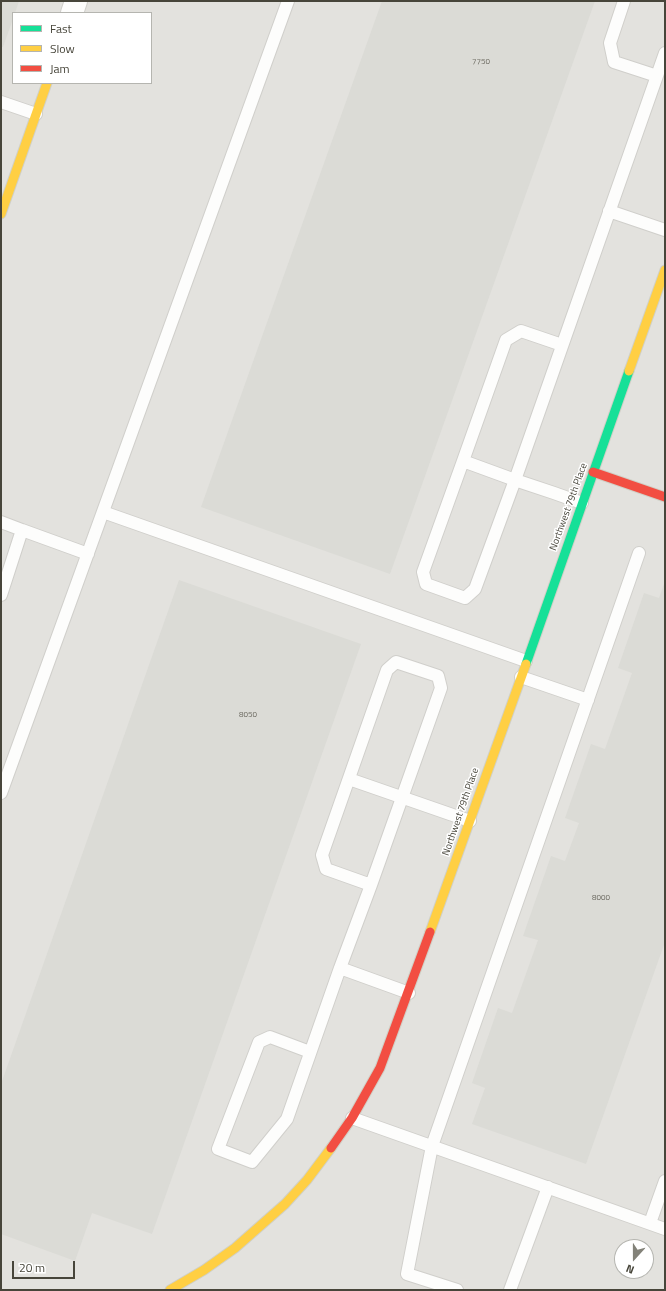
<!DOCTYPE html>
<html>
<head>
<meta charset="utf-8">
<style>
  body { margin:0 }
  #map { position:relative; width:666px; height:1291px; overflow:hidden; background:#f2f2ee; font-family:"Titillium Web",sans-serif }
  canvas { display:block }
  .frame { position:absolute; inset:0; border:2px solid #47453a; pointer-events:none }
  .legend { position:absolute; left:12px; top:12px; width:140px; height:72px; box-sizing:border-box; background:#fff; border:1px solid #b5b5b0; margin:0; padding:5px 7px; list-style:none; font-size:12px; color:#47453a }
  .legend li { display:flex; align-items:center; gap:8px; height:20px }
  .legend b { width:20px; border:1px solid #b5b5b0 }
  .north { position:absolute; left:614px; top:1239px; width:40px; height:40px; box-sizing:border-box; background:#fff; border:1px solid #b5b5b0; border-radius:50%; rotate:201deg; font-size:11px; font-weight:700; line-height:16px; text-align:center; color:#47453a }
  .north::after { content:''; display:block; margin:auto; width:14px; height:18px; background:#838279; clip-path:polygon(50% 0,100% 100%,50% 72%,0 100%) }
  .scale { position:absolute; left:12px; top:1261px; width:63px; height:18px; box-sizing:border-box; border:2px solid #47453a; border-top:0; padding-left:5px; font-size:12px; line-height:14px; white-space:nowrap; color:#47453a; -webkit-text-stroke:3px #fff; paint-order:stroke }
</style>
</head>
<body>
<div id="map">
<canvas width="666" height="1291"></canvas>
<div class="frame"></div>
<ul class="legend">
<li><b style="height:5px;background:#16e098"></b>Fast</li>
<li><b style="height:5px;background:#ffcf43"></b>Slow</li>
<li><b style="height:5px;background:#f24e42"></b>Jam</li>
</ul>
<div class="north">N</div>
<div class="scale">20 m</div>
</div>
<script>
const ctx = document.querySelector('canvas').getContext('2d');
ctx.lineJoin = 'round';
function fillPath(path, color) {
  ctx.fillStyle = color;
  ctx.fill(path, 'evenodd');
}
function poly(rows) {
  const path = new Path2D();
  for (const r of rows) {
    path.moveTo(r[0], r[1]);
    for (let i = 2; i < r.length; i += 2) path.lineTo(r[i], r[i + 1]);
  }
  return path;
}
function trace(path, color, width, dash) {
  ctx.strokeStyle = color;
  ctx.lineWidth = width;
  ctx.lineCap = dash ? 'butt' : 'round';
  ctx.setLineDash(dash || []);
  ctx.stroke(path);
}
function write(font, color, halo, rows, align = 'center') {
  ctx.font = font + ' "Titillium Web",sans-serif';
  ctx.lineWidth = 3;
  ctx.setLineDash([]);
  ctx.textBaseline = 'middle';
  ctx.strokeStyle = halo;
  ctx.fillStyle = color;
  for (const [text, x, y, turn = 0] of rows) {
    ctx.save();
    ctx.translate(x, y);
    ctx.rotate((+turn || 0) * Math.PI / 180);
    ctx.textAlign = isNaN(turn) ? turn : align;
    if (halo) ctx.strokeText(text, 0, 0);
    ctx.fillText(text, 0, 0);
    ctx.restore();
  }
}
const industrial = poly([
  [1,1,665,1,665,1290,1,1290],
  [13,13,151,13,151,83,13,83],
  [622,1247,646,1247,646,1271,622,1271]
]);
const building = poly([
  [1,1,19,1,15,13,13,13,13,19,3,47,1,47],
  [382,1,595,1,390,574,201,507],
  [179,580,361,644,152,1234,92,1213,75,1261,1,1234,1,1084],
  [665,581,665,942,586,1164,472,1124,485,1088,472,1083,498,1008,512,1013,538,940,523,936,551,856,565,861,579,823,565,818,591,744,605,749,632,673,618,668,644,593,659,598]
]);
const lane = poly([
  [624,1,610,43,614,62,657,76],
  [1,102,36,114],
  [609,211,665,230],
  [463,461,506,340,521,331,562,345],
  [582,503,554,493,515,480,463,461,423,572,426,584,465,598,475,589,515,480,665,53],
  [103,512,526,661],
  [1,522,22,530,1,595],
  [22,530,88,554],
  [521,677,588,700],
  [349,779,470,821],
  [1,793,288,1],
  [340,968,371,885,441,688,438,676,396,662,387,670,322,855,326,869,371,885],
  [310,1052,270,1037,259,1042,218,1149,252,1162,287,1119,340,968,409,993],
  [352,1118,665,1229],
  [650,1223,665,1181],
  [457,1290,407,1274,432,1146,639,553],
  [510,1290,548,1187]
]);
const street = poly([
  [72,13,76,1]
]);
const fast = poly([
  [526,664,629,371]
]);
const slow = poly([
  [1,214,47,83],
  [629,371,665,270],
  [430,932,526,664],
  [170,1290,204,1270,235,1248,285,1204,307,1180,331,1148]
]);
const jam = poly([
  [593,472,665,497],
  [331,1148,352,1118,380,1068,430,932]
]);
const numberNames = [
  ["7750",481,62],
  ["8050",248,715],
  ["8000",601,898]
];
const streetNames = [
  ["Northwest 79th Place",569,507,-70],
  ["Northwest 79th Place",461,812,-71]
];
fillPath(industrial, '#e3e2de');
fillPath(building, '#dbdbd6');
trace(lane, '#d0cfcb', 14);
trace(street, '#d0cfcb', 24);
trace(fast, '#d0d0c6', 11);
trace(slow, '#d0d0c6', 11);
trace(jam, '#d0d0c6', 11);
trace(lane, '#fdfdfc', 12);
trace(street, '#fdfdfc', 22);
trace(fast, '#16e098', 9);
trace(slow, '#ffcf43', 9);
trace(jam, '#f24e42', 9);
write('8px', '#6d6b62', null, numberNames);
write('10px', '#47453a', '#fff', streetNames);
</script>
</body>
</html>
